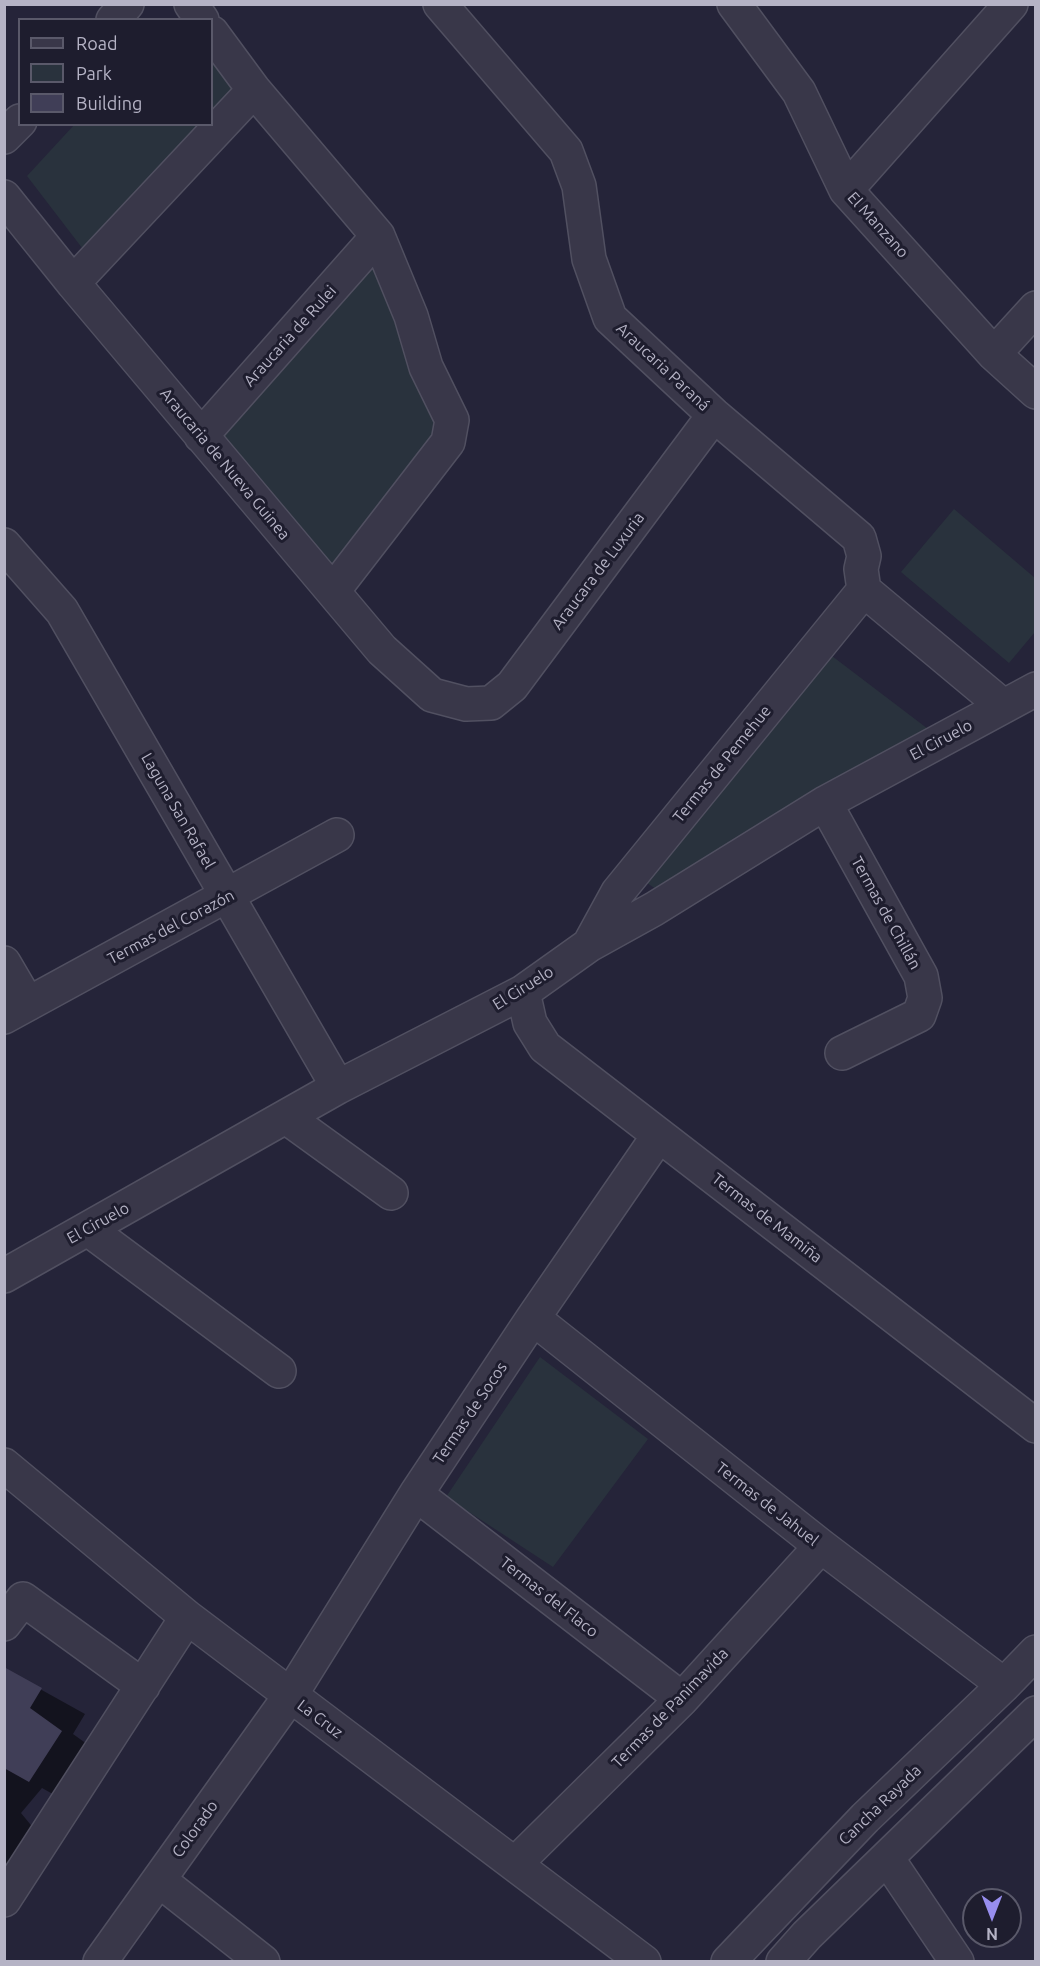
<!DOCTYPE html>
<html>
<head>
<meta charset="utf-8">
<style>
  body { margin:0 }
  #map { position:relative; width:1040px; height:1966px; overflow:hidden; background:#252439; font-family:Ubuntu,sans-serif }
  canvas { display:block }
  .frame { position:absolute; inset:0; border:6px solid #b5b3c5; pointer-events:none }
  .legend { position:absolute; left:18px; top:18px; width:195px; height:108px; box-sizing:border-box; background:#1e1d2e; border:2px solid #5a596a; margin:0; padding:8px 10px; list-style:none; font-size:18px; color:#b5b3c5 }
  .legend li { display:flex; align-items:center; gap:12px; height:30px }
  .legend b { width:30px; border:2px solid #5a596a }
  .north { position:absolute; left:962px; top:1888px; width:60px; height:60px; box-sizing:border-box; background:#1e1d2e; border:2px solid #5a596a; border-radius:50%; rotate:180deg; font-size:16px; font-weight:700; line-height:24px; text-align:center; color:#b5b3c5 }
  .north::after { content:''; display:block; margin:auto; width:21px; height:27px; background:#988eef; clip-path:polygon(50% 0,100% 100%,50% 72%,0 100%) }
</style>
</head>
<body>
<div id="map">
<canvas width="1040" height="1966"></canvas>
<div class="frame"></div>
<ul class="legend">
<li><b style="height:8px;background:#393749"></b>Road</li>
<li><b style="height:16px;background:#29323d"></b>Park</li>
<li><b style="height:16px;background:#403e57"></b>Building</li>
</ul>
<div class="north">N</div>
</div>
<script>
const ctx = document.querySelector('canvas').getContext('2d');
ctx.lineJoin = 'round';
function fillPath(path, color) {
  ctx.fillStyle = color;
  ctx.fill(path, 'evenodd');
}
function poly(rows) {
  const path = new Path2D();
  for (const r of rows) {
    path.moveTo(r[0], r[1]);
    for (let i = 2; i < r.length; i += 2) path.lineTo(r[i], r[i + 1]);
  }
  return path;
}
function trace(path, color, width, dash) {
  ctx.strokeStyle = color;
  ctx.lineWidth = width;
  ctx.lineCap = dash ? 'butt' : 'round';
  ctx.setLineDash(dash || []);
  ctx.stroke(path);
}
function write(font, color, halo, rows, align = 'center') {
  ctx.font = font + ' Ubuntu,sans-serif';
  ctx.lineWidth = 6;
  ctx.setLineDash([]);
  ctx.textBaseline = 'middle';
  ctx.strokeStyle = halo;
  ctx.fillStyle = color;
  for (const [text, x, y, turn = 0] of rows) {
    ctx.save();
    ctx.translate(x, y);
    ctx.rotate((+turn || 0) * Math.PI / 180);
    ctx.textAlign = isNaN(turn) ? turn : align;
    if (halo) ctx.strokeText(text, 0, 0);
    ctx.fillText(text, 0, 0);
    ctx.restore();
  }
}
const green = poly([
  [212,60,238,91,212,120],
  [74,125,208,125,89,257,27,176],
  [376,250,444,422,334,578,210,436],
  [954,509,1035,578,1035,632,1009,663,901,572],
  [832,656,932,732,663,894,647,883],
  [540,1357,648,1439,553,1567,446,1497]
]);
const shadow = poly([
  [4,1669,85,1714,73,1734,105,1757,74,1806,42,1788,21,1813,44,1841,4,1873]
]);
const building = poly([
  [4,1667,42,1688,30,1708,62,1731,29,1782,4,1768]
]);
const minor = poly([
  [191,4,202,20],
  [440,4,566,151,579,186,589,259,610,318,714,415,859,538,864,556,861,569,864,590,1003,706],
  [734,4,799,92,846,190,994,354,1036,392],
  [113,20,127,4],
  [212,33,254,90,378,236,411,316,426,367,452,420,448,442,333,591],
  [4,137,20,121],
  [846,190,1011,4],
  [4,197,73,283,382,650,432,695,466,704,491,703,512,686,714,415],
  [73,283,254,90],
  [994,354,1036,308],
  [201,436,378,236],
  [4,545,62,611,338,1087],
  [825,803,921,976,925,998,919,1015,842,1053],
  [589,945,618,892,864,590],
  [4,963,28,1004],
  [523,992,530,1023,545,1047,1036,1426],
  [4,1017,337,835],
  [286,1117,391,1193],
  [88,1229,279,1371],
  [4,1276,338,1087,523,992,589,945,654,909,825,803,1036,689],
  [533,1318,821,1546,1004,1685],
  [4,1465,187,1617,644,1962],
  [416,1494,682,1699],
  [4,1624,23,1599,143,1686],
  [887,1858,957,1962],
  [515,1864,682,1699,821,1546],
  [159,1880,263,1962],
  [4,1900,187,1617],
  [100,1962,290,1696,416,1494,533,1318,659,1135],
  [728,1962,865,1818,1004,1685,1036,1652],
  [783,1962,807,1935,1036,1713]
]);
const streetNames = [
  ["El Manzano",878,225,48],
  ["Araucaria de Rulei",290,336,-48],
  ["Araucaria Paraná",663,367,43],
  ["Araucaria de Nueva Guinea",225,464,50],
  ["Araucara de Luxuria",598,571,-53],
  ["El Ciruelo",941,740,-28],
  ["Termas de Pemehue",722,764,-51],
  ["Laguna San Rafael",178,811,60],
  ["Termas de Chillán",886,913,61],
  ["Termas del Corazón",171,927,-28],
  ["El Ciruelo",523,988,-32],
  ["Termas de Mamiña",767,1218,38],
  ["El Ciruelo",98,1223,-29],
  ["Termas de Socos",470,1413,-56],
  ["Termas de Jahuel",767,1504,38],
  ["Termas del Flaco",549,1597,38],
  ["Termas de Panimavida",670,1708,-46],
  ["La Cruz",320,1719,37],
  ["Cancha Rayada",880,1805,-44],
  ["Colorado",195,1829,-54]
];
fillPath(green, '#29323d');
fillPath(shadow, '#0007');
fillPath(building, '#403e57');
trace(minor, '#515061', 36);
trace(minor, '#393749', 33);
write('16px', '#b5b3c5', '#1e1d2e', streetNames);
</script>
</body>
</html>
